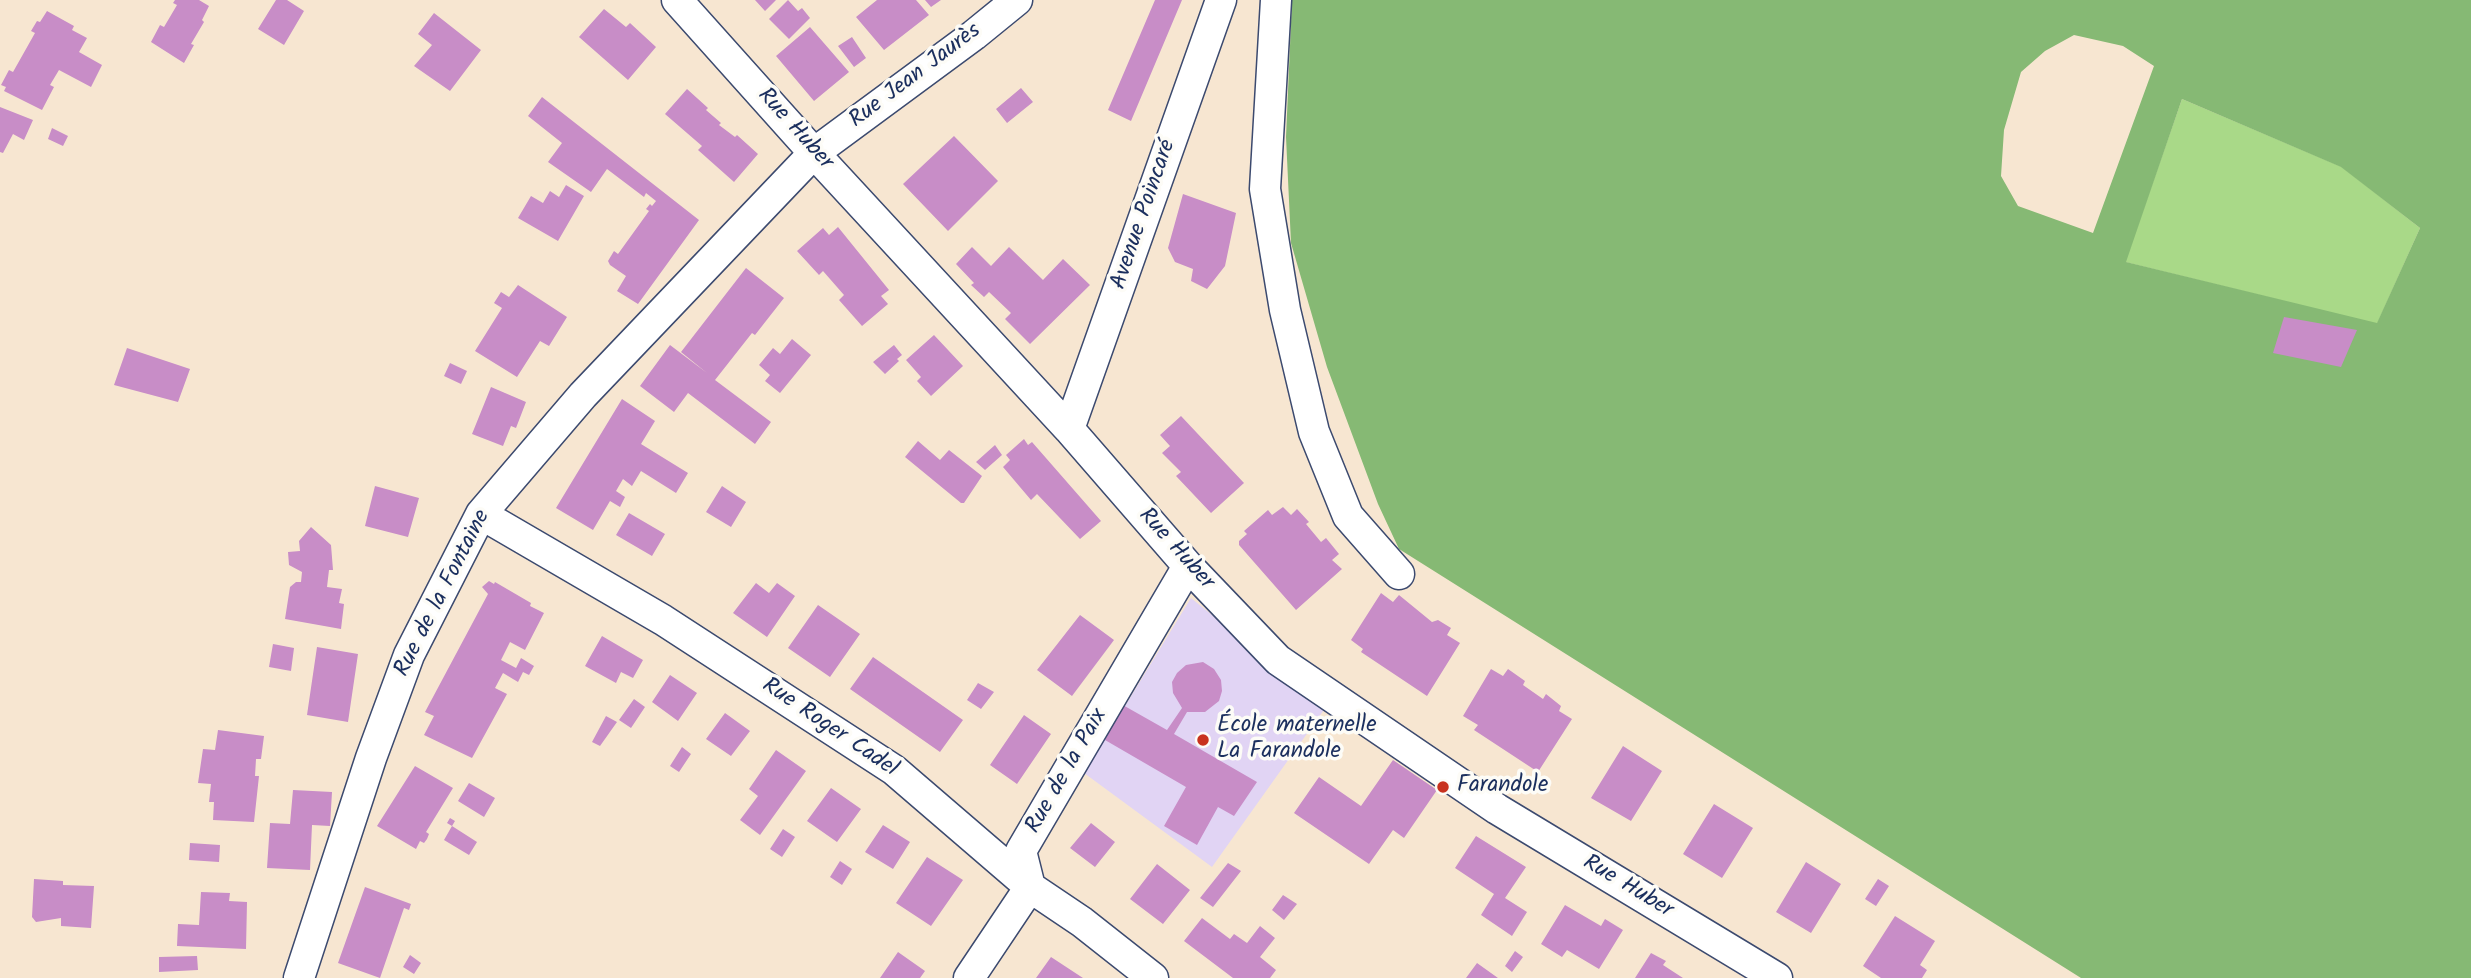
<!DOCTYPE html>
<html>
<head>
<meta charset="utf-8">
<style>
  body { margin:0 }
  canvas { display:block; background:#f7e6d1 }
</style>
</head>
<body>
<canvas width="2471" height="978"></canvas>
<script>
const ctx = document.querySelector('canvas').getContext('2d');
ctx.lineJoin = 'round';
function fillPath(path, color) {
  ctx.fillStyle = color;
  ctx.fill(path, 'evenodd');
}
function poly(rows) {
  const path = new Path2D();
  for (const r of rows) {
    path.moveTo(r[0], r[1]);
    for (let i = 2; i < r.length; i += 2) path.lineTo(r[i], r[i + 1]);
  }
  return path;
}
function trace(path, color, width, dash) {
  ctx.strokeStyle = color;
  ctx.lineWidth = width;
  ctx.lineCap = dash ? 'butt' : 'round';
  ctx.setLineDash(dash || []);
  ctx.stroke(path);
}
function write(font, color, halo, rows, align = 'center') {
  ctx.font = font + ' Kalam,sans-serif';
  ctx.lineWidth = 7;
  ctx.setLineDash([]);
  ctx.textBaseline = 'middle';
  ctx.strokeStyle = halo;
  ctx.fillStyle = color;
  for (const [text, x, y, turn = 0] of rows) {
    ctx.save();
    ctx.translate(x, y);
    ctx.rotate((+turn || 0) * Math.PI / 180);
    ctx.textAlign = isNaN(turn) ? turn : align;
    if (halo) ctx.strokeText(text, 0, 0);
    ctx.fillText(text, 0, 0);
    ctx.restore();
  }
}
const built = poly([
  [1191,598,1326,707,1212,867,1084,773]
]);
const green = poly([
  [2182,99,2342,167,2420,228,2377,324,2125,262]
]);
const forest = poly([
  [1292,0,2471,0,2471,978,2081,978,1399,549,1378,504,1327,367,1291,243,1286,137],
  [2074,35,2123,46,2154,66,2093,233,2018,206,2001,176,2004,130,2021,72,2045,51],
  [2182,99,2341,167,2420,228,2377,323,2126,262]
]);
const building = poly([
  [175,0,199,0,209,6,202,20,204,22,191,44,194,45,184,63,151,42,160,25,164,27,177,5,173,3],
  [276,0,287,0,304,11,284,45,258,29],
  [755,0,776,0,765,11],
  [788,0,798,11,802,8,810,18,789,39,769,19],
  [877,0,916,0,929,15,884,50,856,17],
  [925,0,941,0,931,7],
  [1155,0,1182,0,1131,121,1108,110],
  [604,9,626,27,630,23,656,47,628,80,579,37],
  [47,11,74,26,72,30,87,38,79,52,102,65,91,87,59,70,50,85,54,87,42,110,4,91,6,87,1,85,9,70,13,72,35,33,31,31,37,21,40,22],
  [434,13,481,50,450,91,414,66,432,45,418,34],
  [810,27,849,72,814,101,776,56],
  [852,37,866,58,854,67,838,46],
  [1021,88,1033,102,1007,123,996,109],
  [687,89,708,108,706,110,721,123,719,125,735,137,737,135,758,154,734,182,698,150,702,146,665,114],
  [542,97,699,220,638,304,617,291,626,276,610,265,608,261,614,251,618,254,649,211,646,209,650,204,652,206,656,201,646,193,644,197,607,169,591,192,548,162,562,143,528,116],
  [0,107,33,120,24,140,13,134,3,153,0,152],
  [52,128,68,136,63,146,48,139],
  [954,136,998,181,948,231,903,184],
  [566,185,584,196,558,241,518,218,531,196,543,203,550,191,559,197],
  [1183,194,1236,213,1225,266,1207,289,1191,281,1193,269,1175,262,1168,248],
  [838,227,889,290,881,296,888,304,862,326,839,300,844,295,823,271,819,275,797,251,823,228,829,235],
  [972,247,991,266,1009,247,1043,280,1063,259,1090,285,1030,344,1005,319,1011,313,989,292,984,297,971,285,974,283,956,264],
  [746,268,784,298,755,335,752,333,715,380,771,422,755,444,688,393,674,412,640,386,670,345,707,373,681,352],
  [518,285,567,317,549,346,540,341,517,377,475,351,502,308,494,303,501,292,509,297],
  [2284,317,2357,330,2341,367,2273,353],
  [934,335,963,366,931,396,917,381,921,377,906,360],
  [792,339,811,355,780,393,765,381,770,375,759,365,773,348,780,354],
  [894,345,902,355,897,359,899,361,885,374,873,362],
  [127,348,190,369,178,402,114,385],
  [450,363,467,371,461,384,444,376],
  [491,387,526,402,516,428,511,426,503,446,472,434],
  [622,399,655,421,641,444,688,473,676,493,641,471,632,486,623,479,616,491,625,497,620,507,610,501,593,530,556,508],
  [1181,416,1244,483,1211,513,1176,476,1181,472,1162,453,1170,446,1160,435],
  [1024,439,1028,445,1032,442,1101,521,1080,539,1037,494,1031,500,1003,467,1010,460,1006,455],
  [918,441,940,460,949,450,982,476,964,503,961,503,905,457],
  [995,445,1002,455,985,470,976,462],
  [375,486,419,498,408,537,365,526],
  [722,486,746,502,731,527,706,512],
  [1283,507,1291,515,1297,509,1309,522,1306,524,1321,542,1326,538,1339,554,1332,560,1342,569,1296,610,1239,545,1239,541,1247,534,1244,531,1268,510,1272,515],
  [629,513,665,534,652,556,616,535],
  [311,527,331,545,333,570,329,570,327,587,342,589,339,603,344,604,341,629,285,619,290,587,296,582,301,582,302,572,289,565,288,552,300,551,299,541],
  [489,581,494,584,495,582,531,603,530,606,544,613,525,650,510,642,501,660,516,668,521,658,534,666,529,675,523,672,518,682,503,673,495,688,507,694,472,758,424,735,434,716,425,712,488,594,482,587],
  [756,583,769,593,777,583,795,596,767,637,733,613],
  [1381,593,1393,602,1399,595,1432,622,1438,620,1451,628,1447,635,1460,643,1427,696,1361,652,1363,649,1351,640],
  [818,605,860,634,830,677,788,648],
  [1080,615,1114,640,1072,696,1037,670],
  [602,636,643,660,633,678,621,672,616,683,585,666],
  [273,644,294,648,291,671,269,667],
  [317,647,358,654,348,722,307,715],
  [873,657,963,720,940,752,850,689],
  [1203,662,1214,669,1221,680,1222,691,1219,701,1205,712,1187,712,1174,734,1257,782,1234,816,1218,807,1197,845,1164,826,1186,787,1105,740,1121,704,1167,730,1182,708,1173,693,1172,682,1177,673,1186,665],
  [1491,669,1503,676,1508,669,1525,681,1523,685,1543,699,1546,694,1561,706,1559,711,1572,719,1538,772,1474,730,1478,725,1463,716],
  [670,675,697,693,678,721,652,702],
  [978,683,994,692,981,709,967,700],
  [634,699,645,707,631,728,619,720],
  [725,713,750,731,731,756,706,739],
  [1024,715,1051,734,1017,784,990,765],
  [606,716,617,722,600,746,592,742],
  [218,730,264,736,261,759,256,759,255,776,259,776,254,822,213,820,214,802,209,802,211,784,198,783,203,749,215,750],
  [1623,746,1662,771,1631,821,1591,798],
  [682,747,691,754,679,772,670,766],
  [776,750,806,771,760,835,740,820,758,796,749,789],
  [1393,760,1437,790,1404,838,1393,830,1369,864,1294,813,1319,777,1361,806],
  [415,766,453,788,426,832,429,834,427,839,424,843,420,841,416,849,377,826],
  [469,783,495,798,484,817,458,801],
  [831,788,861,809,837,842,807,821],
  [293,790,332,792,330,826,312,825,310,870,267,868,270,823,290,824],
  [1714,804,1753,828,1722,878,1683,854],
  [450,818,455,821,452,826,477,842,469,855,444,840,452,826,447,823],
  [1091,823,1115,842,1095,867,1070,848],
  [883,825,910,842,893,869,865,852],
  [783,829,795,837,782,857,770,849],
  [1476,836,1526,867,1505,898,1527,912,1512,936,1481,915,1494,894,1455,868],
  [190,843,220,845,219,862,189,860],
  [927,857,963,880,931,926,896,903],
  [840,861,852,869,842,885,830,877],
  [1806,862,1841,884,1811,933,1776,912],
  [1228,863,1241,871,1213,907,1200,898],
  [1157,864,1190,890,1163,924,1130,899],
  [34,879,63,881,63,885,94,886,91,928,61,926,61,918,36,922,32,917],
  [1878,879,1889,886,1876,906,1865,899],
  [365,887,411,904,409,910,404,908,380,978,338,963],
  [201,892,230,893,229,901,247,902,246,949,177,946,178,924,199,925],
  [1283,895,1297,904,1284,920,1272,910],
  [1565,905,1601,926,1605,919,1623,930,1599,969,1567,950,1562,957,1541,944],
  [1895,916,1935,941,1920,965,1927,970,1922,978,1881,978,1863,966],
  [1202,918,1230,939,1234,934,1247,943,1260,926,1275,938,1260,957,1276,970,1270,978,1233,978,1184,941],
  [1515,951,1523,957,1512,972,1505,966],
  [898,952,925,971,920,978,880,978],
  [1651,953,1666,961,1663,965,1683,978,1635,978],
  [410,955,421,963,414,974,403,967],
  [197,956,198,970,159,972,159,957],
  [1051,957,1083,978,1036,978],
  [1477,963,1498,978,1466,978]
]);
const minor = poly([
  [677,0,814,153,1069,429,1188,566,1278,660,1497,809,1777,978],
  [1276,0,1265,189,1285,310,1314,432,1348,516,1399,574],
  [1069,429,1221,0],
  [481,514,663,620,894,770,1030,887,1082,922,1153,978],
  [299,978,371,758,409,655,481,514,583,395,814,153,974,35,1017,0],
  [969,978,1030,887,1021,851,1188,566]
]);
const markers = [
  [1203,740,7,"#c8321e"],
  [1443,787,7,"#c8321e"]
];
const streetNames = [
  ["Rue Jean Jaurès",916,77,-37],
  ["Rue Huber",794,130,48],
  ["Avenue Poincaré",1145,215,-71],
  ["Rue Huber",1175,550,48],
  ["Rue de la Fontaine",444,594,-63],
  ["Rue Roger Cadel",829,729,34],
  ["Rue de la Paix",1068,772,-60],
  ["Rue Huber",1627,888,31]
];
const poiNames = [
  ["École maternelle",1217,727],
  ["La Farandole",1217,753],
  ["Farandole",1457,787]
];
fillPath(built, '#e1d4f4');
fillPath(green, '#a9d988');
fillPath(forest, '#86b974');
fillPath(building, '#c88dc7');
trace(minor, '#3c4a6f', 33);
trace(minor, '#fff', 30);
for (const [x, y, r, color] of markers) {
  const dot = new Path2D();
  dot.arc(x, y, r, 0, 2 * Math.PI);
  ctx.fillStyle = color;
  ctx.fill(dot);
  trace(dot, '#fdfcf7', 2.5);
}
write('23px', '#1b2f5e', '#fdfcf7', streetNames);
write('23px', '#1b2f5e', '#fdfcf7', poiNames, 'left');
</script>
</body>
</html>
